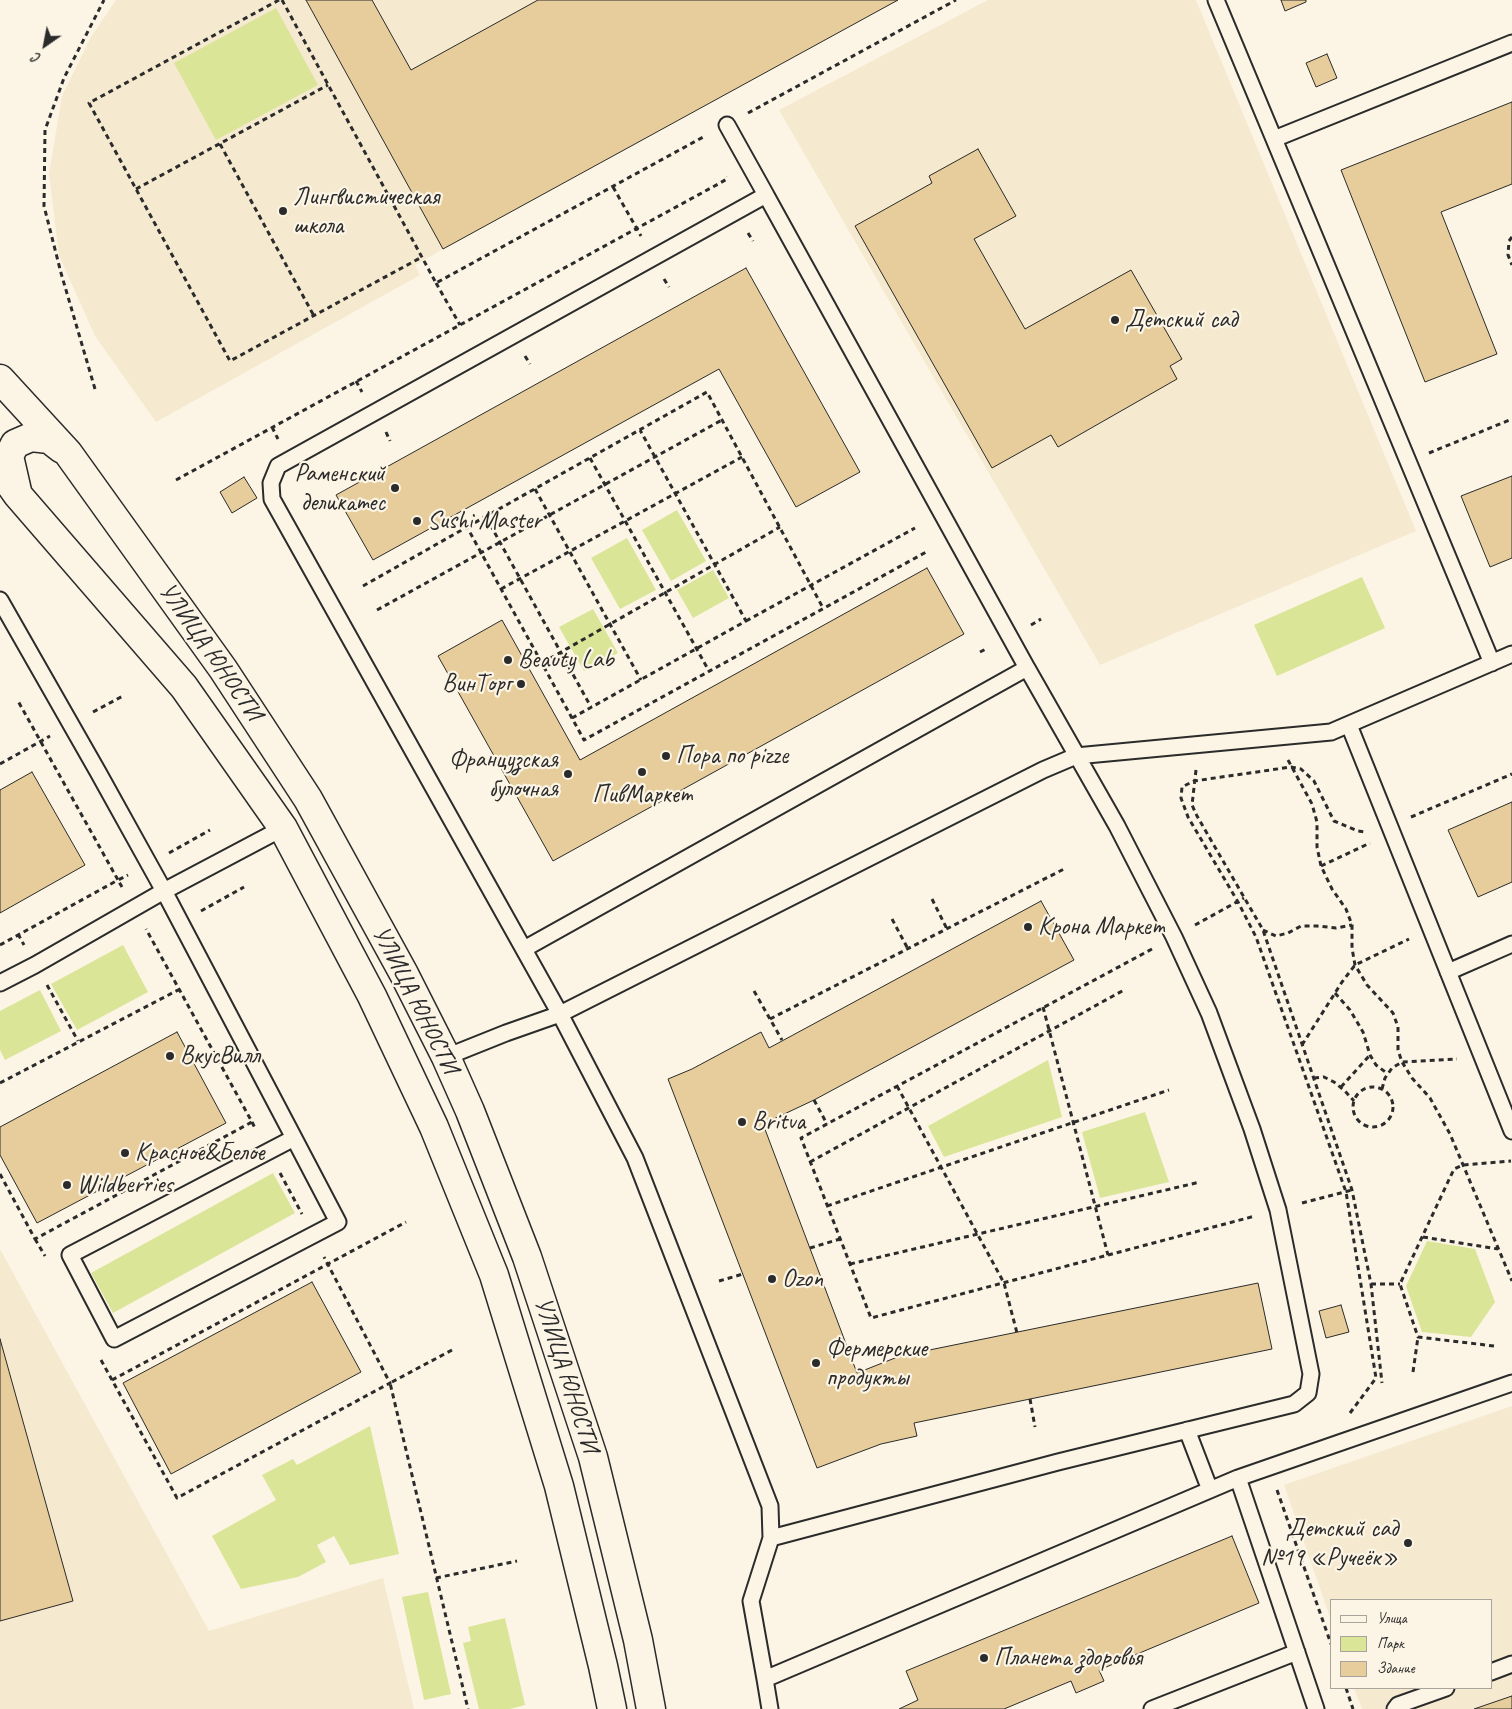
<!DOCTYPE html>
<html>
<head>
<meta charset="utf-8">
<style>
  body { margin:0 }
  #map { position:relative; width:1512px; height:1709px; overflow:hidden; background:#fcf5e5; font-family:Caveat,sans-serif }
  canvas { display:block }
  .legend { position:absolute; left:1330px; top:1599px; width:162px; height:90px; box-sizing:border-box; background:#fcf5e5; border:1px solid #a8a49b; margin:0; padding:6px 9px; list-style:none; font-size:15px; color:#2b2b2b }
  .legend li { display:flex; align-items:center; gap:10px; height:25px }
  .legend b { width:25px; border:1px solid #a8a49b }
  .north { position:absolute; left:20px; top:20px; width:50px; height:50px; -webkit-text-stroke:4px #fcf5e5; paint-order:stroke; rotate:213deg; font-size:14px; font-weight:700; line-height:20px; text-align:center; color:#2b2b2b }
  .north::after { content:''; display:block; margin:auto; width:18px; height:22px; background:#2b2b2b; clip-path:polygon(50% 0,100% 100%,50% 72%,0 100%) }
</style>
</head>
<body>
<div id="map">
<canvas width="1512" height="1709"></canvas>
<ul class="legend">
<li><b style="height:6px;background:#fcf5e5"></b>Улица</li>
<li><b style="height:14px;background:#dae598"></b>Парк</li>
<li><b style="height:14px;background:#e6cd9b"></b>Здание</li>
</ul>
<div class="north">С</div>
</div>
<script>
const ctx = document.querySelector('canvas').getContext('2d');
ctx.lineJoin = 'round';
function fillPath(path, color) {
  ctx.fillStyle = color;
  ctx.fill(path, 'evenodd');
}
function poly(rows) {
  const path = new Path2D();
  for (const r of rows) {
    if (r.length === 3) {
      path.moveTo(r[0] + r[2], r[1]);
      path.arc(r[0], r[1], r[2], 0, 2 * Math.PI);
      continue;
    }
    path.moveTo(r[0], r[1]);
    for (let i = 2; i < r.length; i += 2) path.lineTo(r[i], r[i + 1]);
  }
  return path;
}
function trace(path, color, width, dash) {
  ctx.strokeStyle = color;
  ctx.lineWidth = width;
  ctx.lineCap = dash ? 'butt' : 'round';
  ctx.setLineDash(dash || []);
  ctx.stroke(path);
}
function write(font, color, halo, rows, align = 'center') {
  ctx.font = font + ' Caveat,sans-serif';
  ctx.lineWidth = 4.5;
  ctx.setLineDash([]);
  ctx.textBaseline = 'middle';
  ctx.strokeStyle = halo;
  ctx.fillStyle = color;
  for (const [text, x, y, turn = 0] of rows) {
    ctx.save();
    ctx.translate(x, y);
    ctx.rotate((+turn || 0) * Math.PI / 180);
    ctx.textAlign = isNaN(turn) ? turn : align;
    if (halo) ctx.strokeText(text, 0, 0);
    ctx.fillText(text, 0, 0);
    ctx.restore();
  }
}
const built = poly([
  [116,0,898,0,443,249,415,265,420,275,156,422,95,336,59,255,49,174,62,96,91,37],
  [988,0,1196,0,1416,531,1100,665,779,110],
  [0,1249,209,1631,383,1578,414,1709,0,1709],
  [1512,1406,1512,1709,1362,1709,1354,1688,1491,1688,1491,1600,1331,1600,1331,1620,1284,1485]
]);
const green = poly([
  [276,8,318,85,216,140,174,63],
  [677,510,706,561,671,581,642,530],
  [627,538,656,590,620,609,591,558],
  [713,570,729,598,693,618,677,590],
  [1362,577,1385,628,1277,676,1254,625],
  [593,609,618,653,584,671,559,627],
  [123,945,148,992,77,1030,51,984],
  [40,990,61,1031,5,1060,0,1050,0,1011],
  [1048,1060,1062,1117,944,1157,928,1126],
  [1145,1112,1169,1182,1100,1198,1082,1132],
  [273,1173,295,1213,113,1313,91,1273],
  [1427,1241,1475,1249,1495,1302,1471,1337,1422,1332,1406,1286],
  [370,1426,399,1554,350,1565,334,1536,317,1545,326,1562,298,1577,241,1589,212,1536,276,1500,262,1475,293,1459,297,1465],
  [428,1592,451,1694,424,1700,402,1597],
  [505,1618,525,1705,510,1709,479,1709,463,1643,471,1641,468,1627]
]);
const building = poly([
  [306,0,372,0,411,70,538,0,898,0,443,249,306,0],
  [1281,0,1306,0,1306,2,1285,11,1281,0],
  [1327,54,1337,78,1316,87,1306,63,1327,54],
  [1512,102,1512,184,1441,212,1497,354,1425,382,1341,170,1512,102],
  [978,149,1016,216,974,239,1025,329,1131,270,1182,359,1170,366,1177,379,1058,447,1051,435,992,468,855,226,932,183,929,176,978,149],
  [746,268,860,472,796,507,719,369,373,560,336,495,746,268],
  [1512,476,1512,558,1490,567,1461,496,1512,476],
  [244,477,257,498,232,513,220,492,244,477],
  [927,568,964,634,553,861,438,656,502,620,580,760,927,568],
  [32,772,85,865,0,913,0,790,32,772],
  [1512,802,1512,882,1478,897,1448,830,1512,802],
  [1041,901,1074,960,814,1100,763,1124,857,1373,900,1356,1258,1283,1272,1349,914,1423,917,1436,881,1444,817,1468,668,1079,692,1069,761,1032,769,1048,1041,901],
  [177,1032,226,1123,37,1223,0,1155,0,1127,177,1032],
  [312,1282,361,1372,171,1474,123,1383,312,1282],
  [1341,1305,1349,1332,1326,1338,1319,1311,1341,1305],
  [0,1339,73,1601,0,1621,0,1339],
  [1232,1536,1259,1603,1099,1670,1104,1681,1076,1693,1071,1681,1004,1709,899,1709,918,1700,906,1671,1232,1536],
  [1512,1696,1512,1709,1474,1709,1512,1696]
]);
const path = poly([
  [279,0,89,103,230,361,422,257],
  [282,0,436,283,705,136],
  [748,113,956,0],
  [220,144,314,316],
  [613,187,641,236],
  [136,189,328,85],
  [748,233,753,241],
  [1512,237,1509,241,1508,255,1512,265],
  [664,279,669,287],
  [436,283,460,325],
  [525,356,530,364],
  [356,381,362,392],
  [95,389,61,273,44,206,45,130,64,78,104,0],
  [272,427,278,439],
  [386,432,390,441],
  [1429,453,1512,419],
  [590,458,709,671],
  [176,480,720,183,727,179,726,177],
  [535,489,641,680],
  [486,517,591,707],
  [467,527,707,392,823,608],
  [363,586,467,527,584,740,928,551],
  [501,589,742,457],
  [377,610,722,420],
  [746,621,915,528],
  [1031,625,1041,619],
  [980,652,988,648],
  [542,663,780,527],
  [93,712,123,696],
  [572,718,746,621,640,430],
  [1288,760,1312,804,1317,822,1317,847,1321,866,1332,889,1346,909,1352,925,1352,948,1355,965,1367,985,1393,1013,1398,1027,1398,1050,1402,1062,1412,1078,1430,1098,1450,1134,1512,1281],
  [0,764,50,736],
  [1196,770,1192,805,1197,816,1263,930,1352,1190,1371,1284,1382,1383],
  [1411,817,1512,774],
  [169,853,210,830],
  [1321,866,1370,843],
  [122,887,118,880,128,875],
  [932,899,947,929],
  [201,911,244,887],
  [892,919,908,949],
  [1195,925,1244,898],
  [1263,930,1276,936,1288,933,1301,926,1317,926,1336,928,1352,925],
  [18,934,24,945],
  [0,945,118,880,18,701],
  [1152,949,801,1138,871,1318,1255,1216],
  [47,985,78,1041],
  [754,991,782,1040],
  [1335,993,1350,1010,1363,1032,1370,1055,1376,1065,1388,1074],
  [1043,1007,1108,1255],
  [770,1019,1066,868],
  [1302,1045,1342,982,1355,965,1409,939],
  [1314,1078,1324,1077,1334,1082,1345,1091,1354,1101],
  [0,1083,180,989],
  [897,1086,1004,1283,1017,1333],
  [1341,1087,1370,1055],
  [1373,1107,20],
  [1382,1089,1385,1078,1392,1068,1402,1062,1457,1059],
  [814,1100,827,1124],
  [252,1122,256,1130],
  [810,1162,1124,990],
  [280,1173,302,1214],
  [0,1174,35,1239,252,1122,146,929],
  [1302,1203,1352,1190],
  [827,1206,1169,1090],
  [1423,1237,1498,1249],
  [35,1239,45,1256],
  [810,1248,840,1239],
  [850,1264,1200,1182],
  [719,1281,743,1274],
  [1371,1284,1400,1284],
  [1494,1346,1418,1337,1400,1284,1454,1169,1463,1165,1511,1161],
  [452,1350,390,1383,468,1709],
  [101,1360,177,1498,390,1383,324,1257],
  [1413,1372,1418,1337],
  [112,1380,406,1222],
  [1030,1399,1035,1427],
  [1350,1413,1376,1378,1346,1192,1256,937,1238,902,1188,817,1181,798,1182,787,1194,781,1291,767,1301,769,1314,781,1334,821,1358,831,1366,832],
  [1277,1490,1331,1644],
  [436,1578,517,1561],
  [1346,1688,1353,1709]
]);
const service = poly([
  [1216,0,1274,139],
  [727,125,766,195],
  [0,600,98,772,164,891,35,965,0,983],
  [1492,663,1274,139,1512,43],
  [1349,725,1512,1131],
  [283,828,164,891,294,1138,338,1222,114,1339,70,1255,294,1138],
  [524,949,1027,668,1117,826,1174,937,1209,1013,1252,1129,1278,1210,1311,1374,1308,1393,1294,1404,1058,1462,771,1538],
  [1448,972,1512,944],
  [446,1057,506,1033,560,1014,1043,770,1076,756,1331,732,1512,654],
  [1187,1430,1210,1490],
  [1238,1478,1512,1383],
  [1491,1672,1512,1664],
  [765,1679,751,1601,771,1538,770,1506,635,1158,560,1014,272,499,271,483,278,466,766,195,1027,668],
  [770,1709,765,1679,1238,1478,1316,1709],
  [1152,1709,1297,1652],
  [1395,1709,1398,1705,1446,1688]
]);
const minor = poly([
  [0,379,68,453,223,669,308,799,404,974,446,1057,470,1111,527,1257,593,1457,638,1640,651,1709],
  [0,470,17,494,184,687,283,828,372,996,434,1127,494,1275,559,1486,603,1666,612,1709],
  [17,491,9,456,15,444,31,437,49,439,62,449]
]);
const markers = [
  [283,211,5,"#2b2b2b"],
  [1115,320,5,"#2b2b2b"],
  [395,488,5,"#2b2b2b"],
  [417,521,5,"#2b2b2b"],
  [508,660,5,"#2b2b2b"],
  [521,684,5,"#2b2b2b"],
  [666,756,5,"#2b2b2b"],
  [642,772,5,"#2b2b2b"],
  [568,774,5,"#2b2b2b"],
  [1028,927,5,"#2b2b2b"],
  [170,1056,5,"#2b2b2b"],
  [742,1122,5,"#2b2b2b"],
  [125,1153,5,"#2b2b2b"],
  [67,1185,5,"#2b2b2b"],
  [772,1279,5,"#2b2b2b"],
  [816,1363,5,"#2b2b2b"],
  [1408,1543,5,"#2b2b2b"],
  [984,1658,5,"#2b2b2b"]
];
const poiNames = [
  ["Лингвистическая",293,197],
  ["школа",293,226],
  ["Детский сад",1125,320],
  ["Раменский",385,474,"right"],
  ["деликатес",385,503,"right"],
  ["Sushi Master",427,521],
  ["Beauty Lab",518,660],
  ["ВинТорг",511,684,"right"],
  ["Пора по pizze",676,756],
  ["Французская",558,760,"right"],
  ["булочная",558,789,"right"],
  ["ПивМаркет",642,795,"center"],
  ["Крона Маркет",1038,927],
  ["ВкусВилл",180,1056],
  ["Britva",752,1122],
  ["Красное&Белое",135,1153],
  ["Wildberries",77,1185],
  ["Ozon",782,1279],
  ["Фермерские",826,1349],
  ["продукты",826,1378],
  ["Детский сад",1398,1529,"right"],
  ["№19 «Ручеёк»",1398,1558,"right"],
  ["Планета здоровья",994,1658]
];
const streetNames = [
  ["УЛИЦА ЮНОСТИ",210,652,55],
  ["УЛИЦА ЮНОСТИ",415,1000,63],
  ["УЛИЦА ЮНОСТИ",566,1375,72]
];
fillPath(built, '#f5e9cf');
fillPath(green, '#dae598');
fillPath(building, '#e6cd9b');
trace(building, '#2b2b2b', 1);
trace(service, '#2b2b2b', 19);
trace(minor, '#2b2b2b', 31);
trace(path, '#2b2b2b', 3, [5, 4]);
trace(service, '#fcf5e5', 15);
trace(minor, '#fcf5e5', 28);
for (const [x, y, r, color] of markers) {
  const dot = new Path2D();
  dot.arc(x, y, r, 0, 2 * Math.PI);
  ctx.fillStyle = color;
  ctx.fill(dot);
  trace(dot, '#fcf5e5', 2);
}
write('25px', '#2b2b2b', '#fcf5e5', poiNames, 'left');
write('25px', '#2b2b2b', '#fcf5e5', streetNames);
</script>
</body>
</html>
